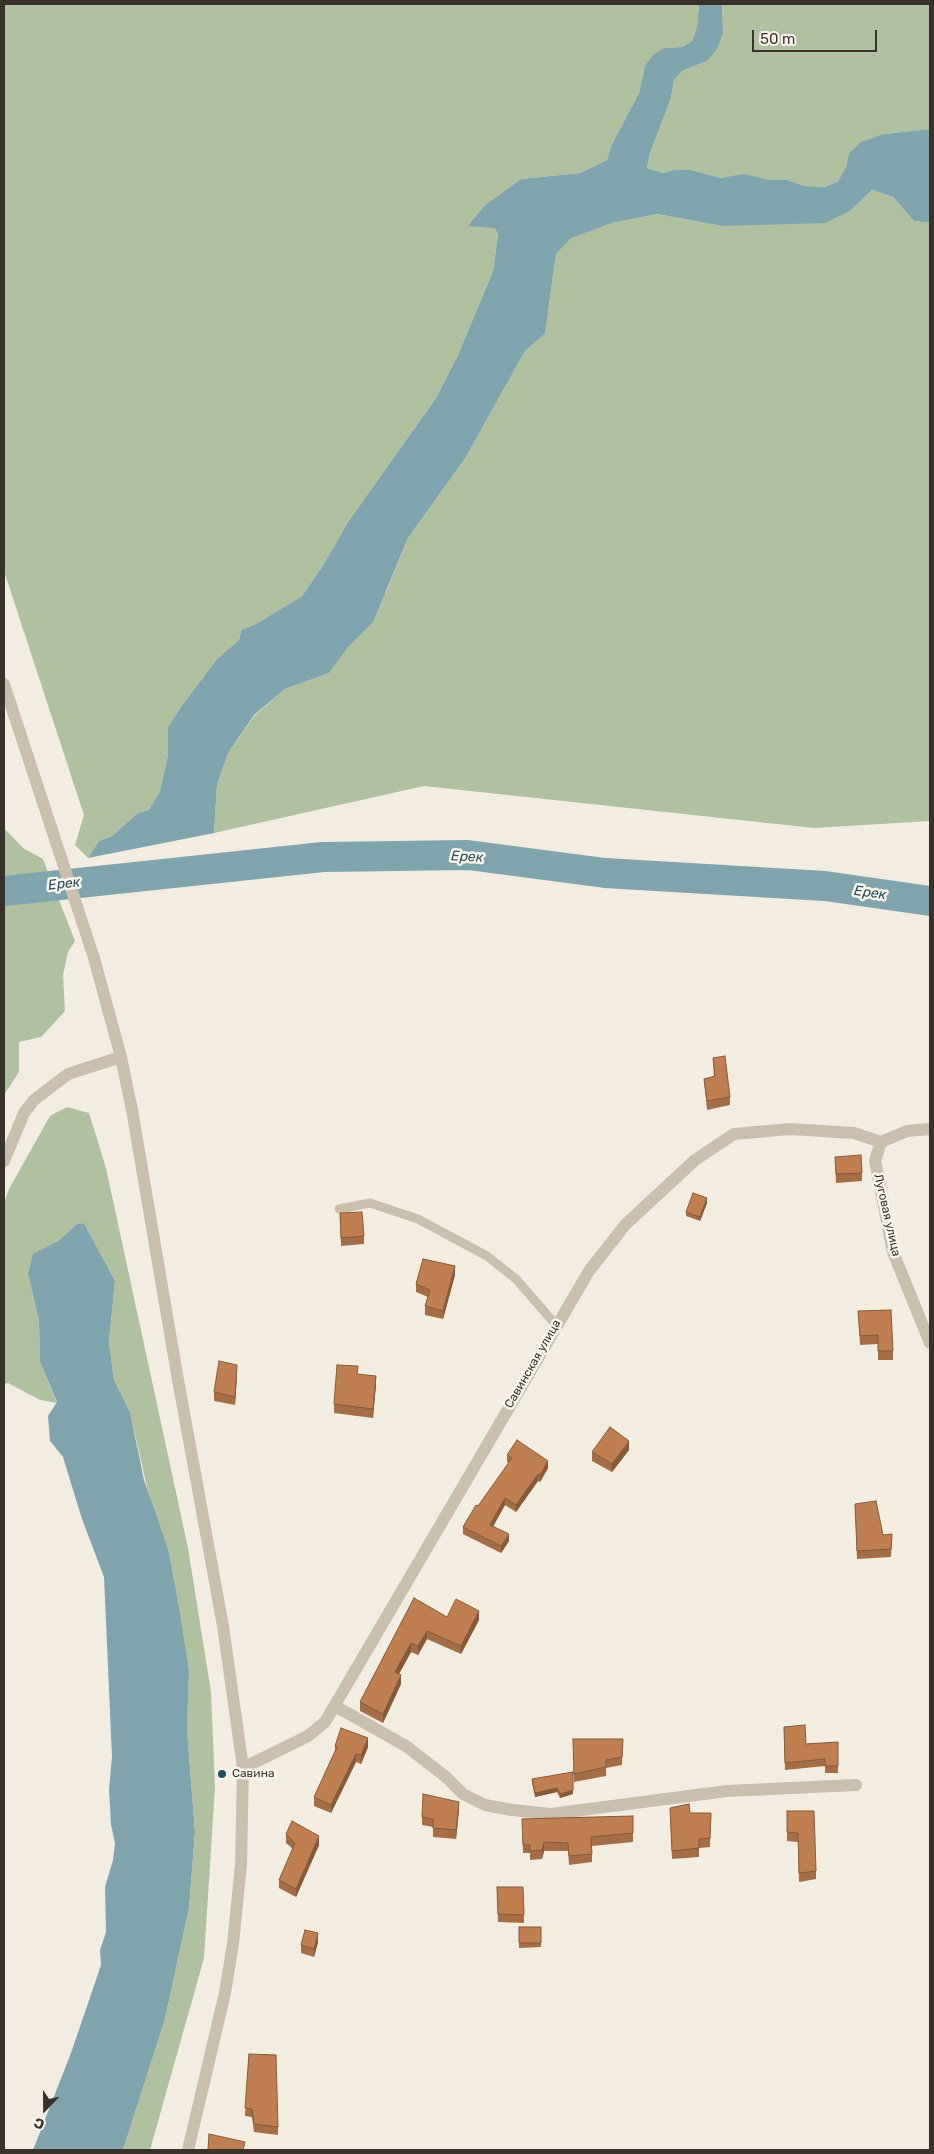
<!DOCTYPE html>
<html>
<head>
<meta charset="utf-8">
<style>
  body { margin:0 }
  #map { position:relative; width:934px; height:2154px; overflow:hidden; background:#f2ede0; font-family:Rubik,sans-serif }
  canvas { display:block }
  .frame { position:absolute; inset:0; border:5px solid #39322b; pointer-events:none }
  .north { position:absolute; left:20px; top:2084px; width:50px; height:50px; -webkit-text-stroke:4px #faf6ed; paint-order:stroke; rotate:202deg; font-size:14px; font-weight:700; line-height:20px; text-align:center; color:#39322b }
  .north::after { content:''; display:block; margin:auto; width:18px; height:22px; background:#39322b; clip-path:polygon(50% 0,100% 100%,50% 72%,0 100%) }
  .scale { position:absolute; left:752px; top:30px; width:125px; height:22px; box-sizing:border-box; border:2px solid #39322b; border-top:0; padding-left:6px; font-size:15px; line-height:18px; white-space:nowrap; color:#39322b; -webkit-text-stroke:4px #faf6ed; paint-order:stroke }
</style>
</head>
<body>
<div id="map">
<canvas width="934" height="2154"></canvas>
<div class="frame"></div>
<div class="north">С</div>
<div class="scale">50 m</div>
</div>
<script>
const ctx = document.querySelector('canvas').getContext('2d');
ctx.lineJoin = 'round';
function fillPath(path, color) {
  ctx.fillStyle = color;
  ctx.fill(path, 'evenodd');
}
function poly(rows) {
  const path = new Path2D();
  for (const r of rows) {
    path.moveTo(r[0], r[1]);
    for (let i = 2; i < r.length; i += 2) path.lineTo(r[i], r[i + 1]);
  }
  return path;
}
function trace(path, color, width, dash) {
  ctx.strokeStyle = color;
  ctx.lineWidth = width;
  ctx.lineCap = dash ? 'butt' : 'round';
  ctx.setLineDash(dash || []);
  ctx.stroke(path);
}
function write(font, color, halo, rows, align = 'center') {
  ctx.font = font + ' Rubik,sans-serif';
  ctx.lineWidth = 5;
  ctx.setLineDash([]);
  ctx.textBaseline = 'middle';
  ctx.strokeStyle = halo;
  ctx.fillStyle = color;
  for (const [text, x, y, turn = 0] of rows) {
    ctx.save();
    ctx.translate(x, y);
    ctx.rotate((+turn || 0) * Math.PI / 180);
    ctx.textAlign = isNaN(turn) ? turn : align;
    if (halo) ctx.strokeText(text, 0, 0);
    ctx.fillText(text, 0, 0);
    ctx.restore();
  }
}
const green = poly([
  [4,4,699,4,697,27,692,41,682,47,664,48,645,66,639,93,611,146,607,160,580,173,521,179,485,205,469,226,495,227,498,234,493,271,458,355,436,398,348,522,324,564,302,596,256,624,241,630,239,640,217,659,180,708,168,727,168,755,160,791,149,810,138,813,112,836,99,841,88,858,75,845,84,815,4,571],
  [722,4,930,4,930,129,884,134,849,153,846,167,838,181,825,187,805,186,787,180,769,180,744,175,721,178,691,170,674,170,663,173,647,168,650,153,671,98,674,80,682,71,707,61,723,33],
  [872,190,893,197,914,221,930,223,930,821,814,828,424,786,214,833,217,785,228,753,254,716,285,689,329,673,386,592,408,538,466,457,525,351,545,334,556,254,571,237,612,223,657,214,722,226,850,211],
  [4,828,23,848,43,859,75,941,68,952,63,975,65,1011,41,1037,19,1042,19,1072,4,1095],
  [67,1107,89,1113,106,1168,188,1548,211,1692,215,1787,204,1958,150,2150,123,2150,165,2019,189,1908,195,1832,187,1730,189,1672,130,1412,114,1380,109,1342,115,1281,84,1223,77,1224,58,1241,34,1254,28,1272,39,1321,40,1362,57,1403,40,1400,8,1383,4,1384,4,1203,9,1189,50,1116]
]);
const water = poly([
  [699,4,722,4,723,33,717,49,707,61,682,71,674,80,671,98,650,153,647,168,663,173,674,170,691,170,721,178,744,174,769,180,787,180,805,186,825,187,838,181,846,167,849,153,861,142,884,134,930,129,930,223,914,221,893,197,872,190,850,211,825,223,722,226,657,214,612,223,571,238,556,254,545,334,525,351,466,457,408,538,373,622,348,647,329,673,285,689,254,715,228,753,217,785,214,833,88,858,99,841,112,836,138,813,149,810,160,791,168,755,168,727,180,708,217,659,239,640,241,630,256,624,302,596,324,564,348,522,436,398,458,355,493,271,498,234,495,228,468,226,485,205,521,179,580,173,607,160,611,146,639,93,645,66,653,55,664,48,682,47,692,41,697,27],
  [84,1223,115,1281,109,1342,114,1380,130,1412,144,1480,168,1549,180,1613,189,1672,187,1730,195,1832,189,1908,165,2019,123,2150,33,2150,71,2053,101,1965,100,1950,106,1932,105,1887,113,1860,115,1843,111,1825,109,1789,112,1757,104,1577,82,1519,63,1457,50,1441,48,1416,57,1402,40,1362,39,1321,28,1273,33,1254,58,1241,77,1224]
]);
const river = poly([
  [4,891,323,857,468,855,605,873,825,886,930,901]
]);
const service = poly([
  [339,1209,370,1203,418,1219,487,1256,516,1279,556,1325]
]);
const minor = poly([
  [881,1142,875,1161,893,1252,930,1343],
  [4,1161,24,1113,34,1100,68,1074,121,1057],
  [335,1706,406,1746,446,1777,463,1794,485,1805,512,1810,551,1814,727,1791,856,1785],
  [243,1768,308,1736,325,1722,589,1271,625,1225,695,1160,734,1134,790,1129,854,1133,881,1142,907,1131,930,1129]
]);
const tertiary = poly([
  [4,684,94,958,121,1057,132,1110,178,1380,223,1626,243,1768,241,1864,233,1944,225,1993,188,2150]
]);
const wall = poly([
  [713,1058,730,1097,730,1105,707,1110,704,1079,714,1077],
  [835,1157,862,1173,862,1181,836,1183],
  [707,1203,700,1221,686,1216,686,1212],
  [340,1213,364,1236,364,1244,341,1246],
  [455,1275,443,1319,425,1315,425,1306,428,1297,416,1292,416,1284],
  [858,1311,893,1351,893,1360,878,1360,878,1344,860,1345],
  [237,1374,235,1405,214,1401,214,1392],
  [358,1374,376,1384,373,1418,334,1413,334,1404],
  [629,1450,612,1472,592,1461,592,1452],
  [507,1455,548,1468,540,1482,538,1481,516,1512,505,1505,493,1526,509,1541,501,1553,463,1534,463,1527,509,1463,507,1462],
  [855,1504,883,1535,892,1542,891,1557,857,1559],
  [414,1598,447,1617,479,1620,461,1654,427,1639,418,1655,411,1652,399,1674,401,1684,383,1723,360,1711,360,1702],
  [784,1727,806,1744,838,1742,838,1773,825,1773,825,1766,785,1770],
  [573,1739,623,1739,622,1765,606,1768,606,1776,574,1782],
  [335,1746,368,1747,361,1764,356,1762,331,1813,314,1806,314,1797,335,1751],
  [532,1779,573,1794,560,1798,557,1792,535,1797,532,1783],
  [670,1808,690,1813,711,1813,710,1847,699,1848,699,1857,672,1859],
  [459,1810,456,1839,433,1837,433,1827,422,1825,422,1817],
  [787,1811,816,1871,816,1879,799,1882,798,1842,787,1841],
  [633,1816,633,1842,592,1846,592,1862,569,1865,568,1851,544,1851,542,1859,530,1860,530,1853,523,1853,522,1819],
  [286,1834,319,1845,296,1897,279,1888,279,1880,293,1849,286,1843],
  [497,1887,523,1887,524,1923,498,1922],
  [519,1927,541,1927,541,1947,519,1948],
  [318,1942,314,1957,301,1953,301,1945],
  [249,2054,278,2127,278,2135,254,2132,252,2117,245,2116]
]);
const shadedWall = poly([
  [707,1198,707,1203,700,1221,700,1217],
  [455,1266,455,1275,443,1319,443,1311],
  [237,1365,237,1374,235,1405,235,1397],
  [376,1376,376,1384,373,1418,373,1409],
  [629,1441,629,1450,612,1472,612,1464],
  [548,1461,548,1468,540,1482,540,1475],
  [538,1474,538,1481,516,1512,516,1505],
  [505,1498,505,1505,490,1532,490,1525],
  [509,1534,509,1541,501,1553,501,1546],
  [479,1611,479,1620,461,1654,461,1646],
  [427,1631,427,1639,418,1655,418,1646],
  [411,1643,411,1652,395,1681,395,1672],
  [401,1675,401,1684,383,1723,383,1714],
  [368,1738,368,1747,361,1764,361,1755],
  [356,1754,356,1762,331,1813,331,1805],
  [557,1788,557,1792,535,1797,535,1793],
  [573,1790,573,1794,560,1798,560,1794],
  [459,1802,459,1810,456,1839,456,1830],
  [319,1836,319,1845,296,1897,296,1889],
  [544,1842,544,1851,542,1859,542,1850],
  [318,1933,318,1942,314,1957,314,1949]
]);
const building = poly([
  [725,1056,730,1097,707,1101,704,1079,715,1076,713,1058,725,1056],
  [861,1155,862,1173,836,1174,835,1157,861,1155],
  [693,1193,707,1198,700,1217,686,1212,693,1193],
  [362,1212,364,1236,341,1238,340,1213,362,1212],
  [423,1259,455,1266,443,1311,425,1306,430,1290,416,1284,423,1259],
  [891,1310,893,1351,878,1351,878,1335,860,1336,858,1311,891,1310],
  [219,1361,237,1365,235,1397,214,1392,219,1361],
  [337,1365,358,1366,357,1374,376,1376,373,1409,334,1404,337,1365],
  [610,1427,629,1441,612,1464,592,1452,610,1427],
  [517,1440,548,1461,540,1475,538,1474,516,1505,505,1498,490,1525,509,1534,501,1546,463,1527,476,1505,478,1506,512,1458,507,1455,517,1440],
  [876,1501,883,1535,892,1534,891,1549,857,1551,855,1504,876,1501],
  [414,1598,447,1617,456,1599,479,1611,461,1646,427,1631,418,1646,411,1643,395,1672,401,1675,383,1714,360,1702,414,1598],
  [805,1725,806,1744,838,1742,838,1766,825,1766,825,1759,785,1763,784,1727,805,1725],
  [341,1728,368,1738,361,1755,356,1754,331,1805,314,1797,337,1747,335,1746,341,1728],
  [573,1739,623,1739,622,1757,606,1760,606,1767,574,1774,573,1739],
  [573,1772,573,1790,560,1794,557,1788,535,1793,532,1779,573,1772],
  [423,1794,459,1802,456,1830,433,1828,433,1819,422,1817,423,1794],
  [689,1804,690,1813,711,1813,710,1838,699,1839,699,1848,672,1851,670,1808,689,1804],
  [787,1811,814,1811,816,1871,799,1873,798,1833,787,1832,787,1811],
  [633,1816,633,1833,591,1837,592,1854,569,1856,568,1843,544,1842,542,1850,530,1851,530,1845,523,1845,522,1819,633,1816],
  [292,1821,319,1836,296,1889,279,1880,295,1843,286,1834,292,1821],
  [497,1887,523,1887,524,1915,498,1914,497,1887],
  [519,1927,541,1927,541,1943,519,1943,519,1927],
  [305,1930,318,1933,314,1949,301,1945,305,1930],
  [249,2054,276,2055,278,2127,254,2124,252,2109,245,2108,249,2054],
  [209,2134,245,2142,243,2150,210,2150,208,2149,209,2134]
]);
const markers = [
  [222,1774,5,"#224c59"]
];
const streetNames = [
  ["Луговая улица",887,1215,77],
  ["Савинская улица",533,1364,-60]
];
const poiNames = [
  ["Савина",232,1774]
];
const waterNames = [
  ["Ерек",467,857,3],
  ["Ерек",64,884,-6],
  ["Ерек",870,893,8]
];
fillPath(green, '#b0c1a0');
fillPath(water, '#80a4ae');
trace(river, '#80a4ae', 30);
trace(service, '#cabfac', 9);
trace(minor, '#cabfac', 12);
trace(tertiary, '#cabfac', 12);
fillPath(wall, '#a56d45');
fillPath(shadedWall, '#865938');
fillPath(building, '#c07f50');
trace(building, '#865938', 1);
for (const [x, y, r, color] of markers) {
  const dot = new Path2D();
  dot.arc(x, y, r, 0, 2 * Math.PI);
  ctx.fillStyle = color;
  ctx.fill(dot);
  trace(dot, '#faf6ed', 2);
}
write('12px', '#39322b', '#faf6ed', streetNames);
write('12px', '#39322b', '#faf6ed', poiNames, 'left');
write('italic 14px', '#224c59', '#faf6ed', waterNames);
</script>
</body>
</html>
